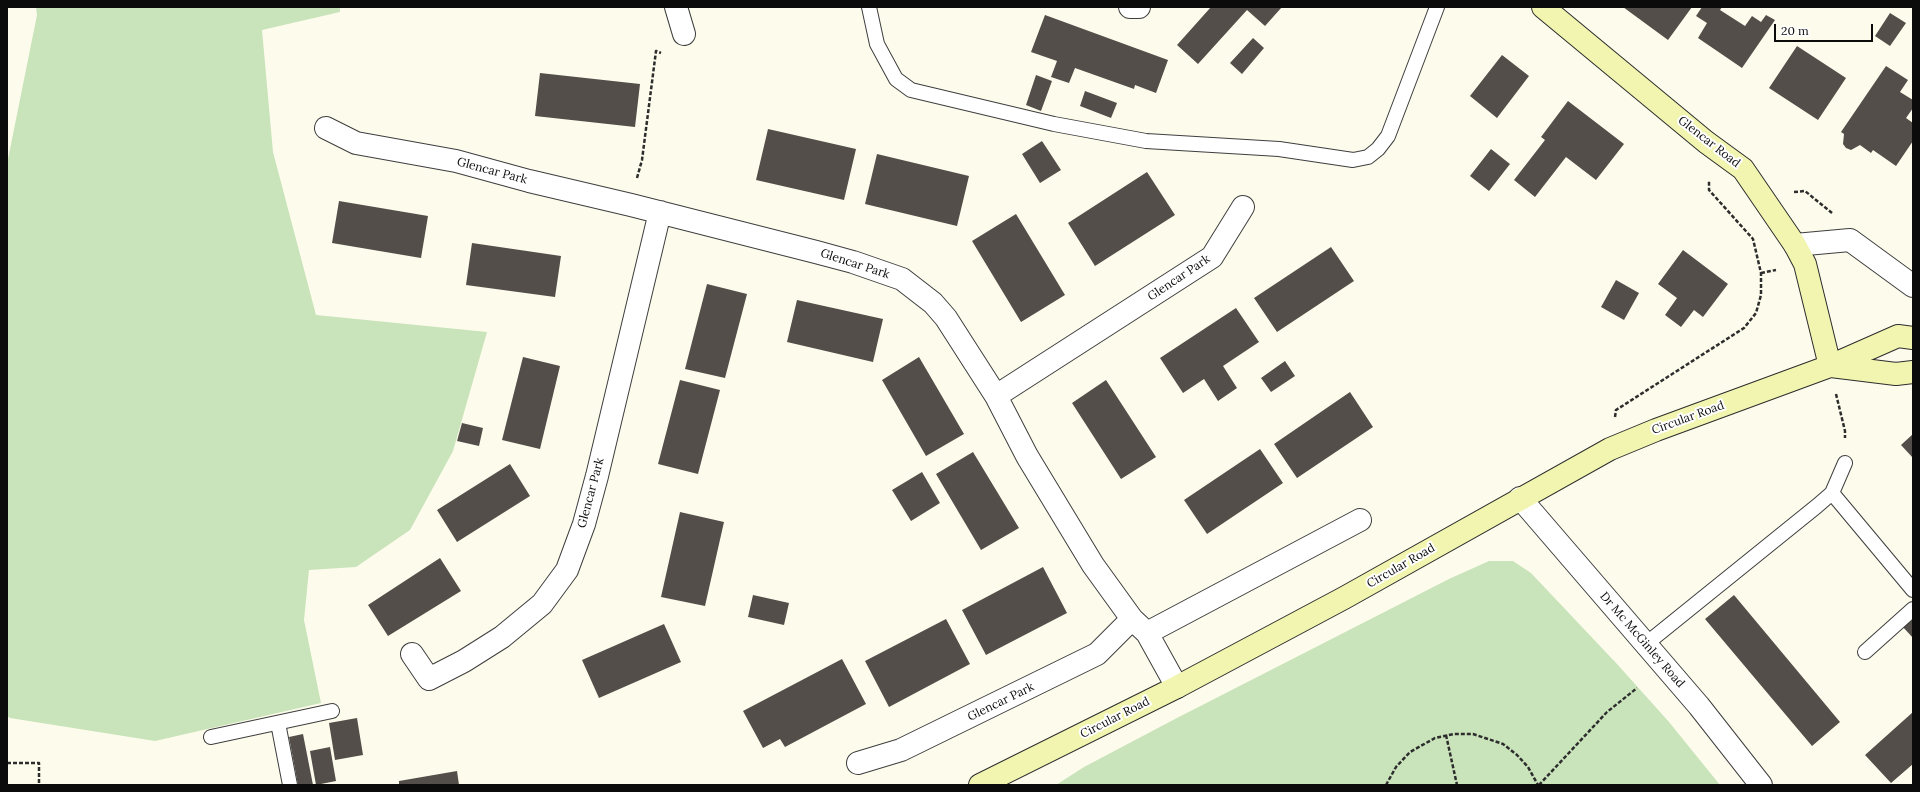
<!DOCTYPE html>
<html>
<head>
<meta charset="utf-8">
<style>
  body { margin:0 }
  #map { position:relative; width:1920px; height:792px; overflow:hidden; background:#fdfcec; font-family:Lora,serif }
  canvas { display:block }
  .frame { position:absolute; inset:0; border:8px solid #0b0b0b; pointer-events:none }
  .scale { position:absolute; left:1774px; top:24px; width:99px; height:18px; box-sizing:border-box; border:2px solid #0b0b0b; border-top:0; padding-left:5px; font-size:12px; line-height:14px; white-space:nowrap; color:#0b0b0b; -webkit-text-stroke:3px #fff; paint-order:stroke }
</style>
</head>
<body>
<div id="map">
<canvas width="1920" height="792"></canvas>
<div class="frame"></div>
<div class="scale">20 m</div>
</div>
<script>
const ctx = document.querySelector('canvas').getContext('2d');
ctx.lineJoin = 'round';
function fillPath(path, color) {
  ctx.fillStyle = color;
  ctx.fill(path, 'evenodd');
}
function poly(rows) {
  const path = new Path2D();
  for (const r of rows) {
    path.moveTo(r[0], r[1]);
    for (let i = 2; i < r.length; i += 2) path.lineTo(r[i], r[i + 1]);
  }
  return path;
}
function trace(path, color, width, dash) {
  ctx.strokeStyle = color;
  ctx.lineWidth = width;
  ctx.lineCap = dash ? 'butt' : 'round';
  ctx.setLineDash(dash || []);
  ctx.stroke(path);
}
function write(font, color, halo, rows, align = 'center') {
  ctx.font = font + ' Lora,serif';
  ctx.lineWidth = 4;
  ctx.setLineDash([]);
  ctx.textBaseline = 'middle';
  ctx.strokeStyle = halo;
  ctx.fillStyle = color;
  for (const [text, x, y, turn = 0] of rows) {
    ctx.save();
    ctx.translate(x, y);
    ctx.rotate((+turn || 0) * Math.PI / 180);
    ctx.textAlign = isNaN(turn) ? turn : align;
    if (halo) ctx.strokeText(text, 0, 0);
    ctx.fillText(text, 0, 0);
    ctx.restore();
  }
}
const green = poly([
  [36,7,340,7,340,12,262,30,273,152,316,315,487,332,453,451,410,530,356,567,309,570,304,620,321,703,155,741,10,718,7,716,7,164,37,15],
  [1489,561,1513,561,1531,573,1617,664,1669,722,1720,785,1056,785,1084,767,1175,719,1449,579]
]);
const building = poly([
  [1211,7,1282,7,1265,26,1247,10,1198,64,1177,45],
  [1623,7,1692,7,1668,40],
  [1702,7,1722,7,1720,10,1745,26,1752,16,1761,22,1766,15,1775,20,1742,68,1698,38,1707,23,1696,16],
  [1890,13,1906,23,1890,46,1875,36],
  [1045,15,1168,60,1156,93,1135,85,1134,89,1075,68,1069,83,1051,77,1057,61,1031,52],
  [1253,38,1264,48,1242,74,1230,63],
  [1797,46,1846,78,1818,120,1769,88],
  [1502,55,1529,76,1497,118,1470,96],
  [1886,66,1908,80,1900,92,1913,100,1913,108,1906,118,1913,123,1913,141,1896,166,1873,150,1871,153,1860,145,1851,150,1846,148,1843,144,1844,134,1841,132],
  [540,73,640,84,635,127,535,116],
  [1036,75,1052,81,1041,111,1026,105],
  [1085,91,1117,103,1111,118,1080,106],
  [1568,101,1624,144,1596,180,1566,157,1535,197,1514,180,1545,140,1541,137],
  [768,129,856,149,844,200,756,180],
  [1042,141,1061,170,1040,183,1022,154],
  [1491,149,1510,164,1489,191,1470,176],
  [877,154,969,176,957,226,865,204],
  [1147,172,1175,215,1095,266,1068,223],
  [339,201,428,216,421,258,332,243],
  [1016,214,1065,295,1021,322,972,241],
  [472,243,561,256,555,297,466,285],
  [1331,247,1354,281,1277,332,1254,298],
  [1683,250,1728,284,1703,317,1694,310,1681,327,1665,315,1677,298,1658,284],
  [1616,280,1639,293,1624,320,1601,307],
  [707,284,747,294,725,378,685,369],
  [797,300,883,319,873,362,787,342],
  [1236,308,1259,342,1223,366,1237,388,1218,401,1204,379,1183,393,1160,358],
  [523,357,560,366,540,449,502,440],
  [919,357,964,434,926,456,882,380],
  [1285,361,1295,376,1271,392,1261,378],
  [680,380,720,390,698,474,658,464],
  [1106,380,1156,457,1121,479,1072,403],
  [1350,392,1373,427,1297,478,1274,444],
  [462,423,483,428,479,446,457,441],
  [1913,434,1913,458,1901,445],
  [1260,449,1283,483,1207,534,1184,500],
  [973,452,1019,528,981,550,936,474],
  [510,464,530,496,457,542,437,510],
  [922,472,940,503,911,521,892,490],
  [680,512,724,522,705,606,661,597],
  [440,558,461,591,388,636,368,605],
  [1043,567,1067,613,986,655,962,610],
  [753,595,789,603,784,625,748,617],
  [1734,595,1840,722,1812,746,1705,619],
  [1913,617,1913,638,1902,626],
  [946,619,970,664,889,707,865,661],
  [664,624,681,662,599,698,582,660],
  [842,659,866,704,785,747,780,739,763,748,743,711],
  [1913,712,1913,764,1891,783,1865,755],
  [357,718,363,755,335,760,329,723],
  [303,734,313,785,298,785,289,737],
  [330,747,336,781,316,785,310,751],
  [457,771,459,785,399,785,399,781]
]);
const path = poly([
  [637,178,642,160,656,51,661,53],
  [1794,192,1805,191,1832,213],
  [1761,273,1776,270],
  [1836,394,1845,431,1845,438],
  [1615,417,1616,410,1744,328,1756,313,1761,295,1761,273,1753,239,1709,190,1709,180],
  [1446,735,1457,785],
  [7,763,39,763,39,785],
  [1386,785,1396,767,1410,752,1435,738,1454,734,1473,734,1503,744,1517,755,1528,767,1538,785],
  [1539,785,1607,712,1637,688]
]);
const lane = poly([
  [869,7,877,44,896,79,911,90,1054,124,1146,141,1279,149,1353,160,1368,157,1378,149,1388,136,1437,7],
  [1832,493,1913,590],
  [1646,644,1817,506,1832,493,1845,463],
  [1865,652,1913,609],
  [278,723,290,785],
  [211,737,332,711]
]);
const street = poly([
  [676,7,684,34],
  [1130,7,1139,7],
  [326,128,356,143,456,161,529,181,631,205,816,252,853,262,902,279,933,303,946,318,996,396,1027,456,1093,565,1132,619,1147,633,1177,687],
  [1795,245,1850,240,1913,286],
  [996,396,1212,257,1243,207],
  [1520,498,1699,706,1761,785],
  [1147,633,1360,520],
  [412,654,429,679,464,661,502,637,542,604,567,570,584,524,597,476,660,212],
  [858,763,901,750,1097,654,1132,619]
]);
const secondary = poly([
  [1543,7,1706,142,1743,169,1795,245,1805,264,1830,366],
  [1831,366,1896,374,1913,372],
  [980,785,1177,687,1344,598,1610,449,1656,430,1830,366,1898,336,1913,338]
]);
const streetNames = [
  ["Glencar Road",1709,142,38],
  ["Glencar Park",492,171,15],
  ["Glencar Park",855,264,18],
  ["Glencar Park",1179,278,-34],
  ["Circular Road",1688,418,-20],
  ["Glencar Park",591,493,-75],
  ["Circular Road",1401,566,-30],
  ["Dr Mc McGinley Road",1642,640,49],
  ["Glencar Park",1001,702,-26],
  ["Circular Road",1115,718,-27]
];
fillPath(green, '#c9e3ba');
fillPath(building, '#534e49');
trace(lane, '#3e3e3e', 16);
trace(street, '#3e3e3e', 24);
trace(secondary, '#2d2d2d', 24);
trace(path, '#2d2d2d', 2.5, [4, 2]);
trace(lane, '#fff', 14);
trace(street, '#fff', 22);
trace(secondary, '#f1f5af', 22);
write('12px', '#0b0b0b', '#fff', streetNames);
</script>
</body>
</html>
